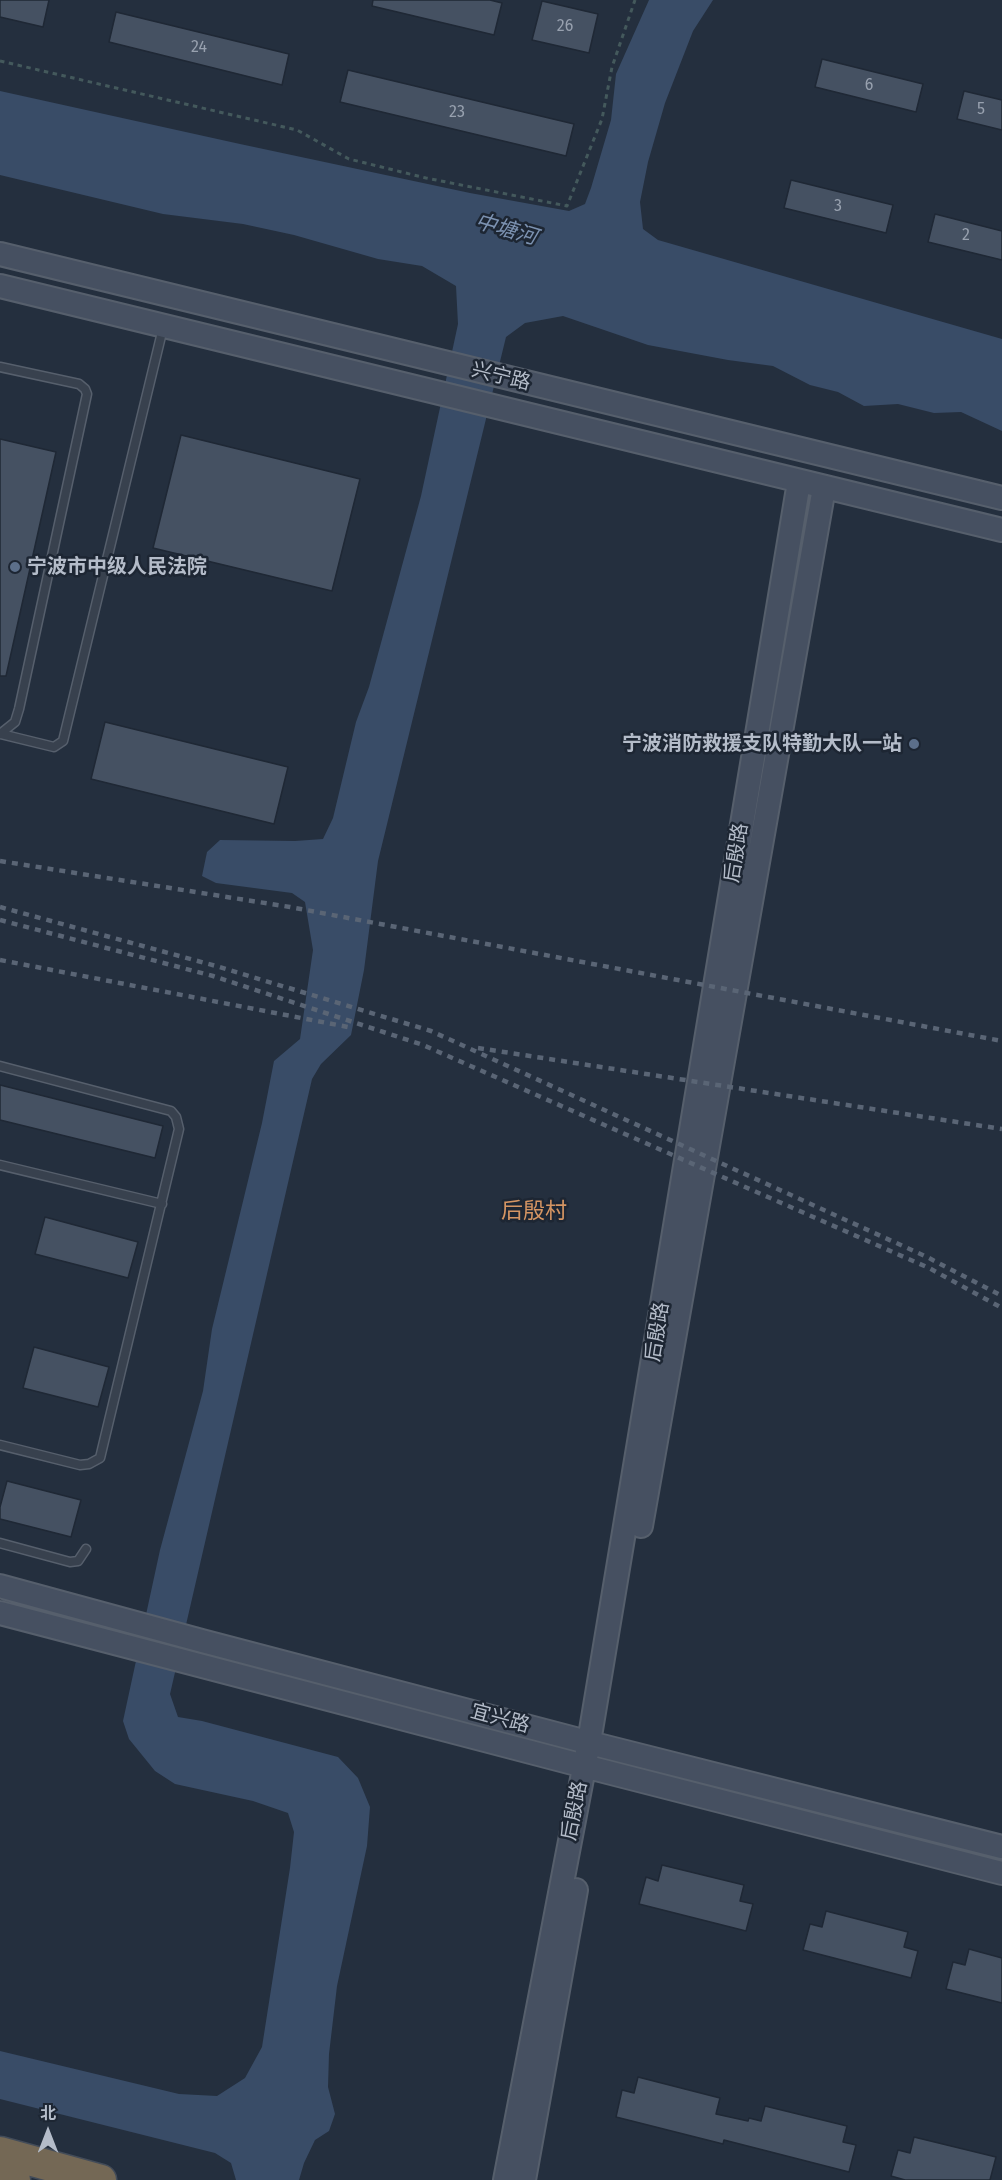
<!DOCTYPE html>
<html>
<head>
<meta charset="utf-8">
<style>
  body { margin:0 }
  #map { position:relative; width:1002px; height:2180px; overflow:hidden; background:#242f3e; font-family:"Fira Sans","Noto Sans SC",sans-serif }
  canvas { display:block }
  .north { position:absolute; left:18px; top:2102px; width:60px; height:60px; -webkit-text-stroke:4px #1d2633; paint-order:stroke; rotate:0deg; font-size:16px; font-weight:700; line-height:24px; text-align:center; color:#b4bcc9 }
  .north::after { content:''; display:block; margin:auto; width:21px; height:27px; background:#b4bcc9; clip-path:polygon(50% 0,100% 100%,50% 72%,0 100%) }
</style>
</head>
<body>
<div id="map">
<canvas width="1002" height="2180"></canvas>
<div class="north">北</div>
</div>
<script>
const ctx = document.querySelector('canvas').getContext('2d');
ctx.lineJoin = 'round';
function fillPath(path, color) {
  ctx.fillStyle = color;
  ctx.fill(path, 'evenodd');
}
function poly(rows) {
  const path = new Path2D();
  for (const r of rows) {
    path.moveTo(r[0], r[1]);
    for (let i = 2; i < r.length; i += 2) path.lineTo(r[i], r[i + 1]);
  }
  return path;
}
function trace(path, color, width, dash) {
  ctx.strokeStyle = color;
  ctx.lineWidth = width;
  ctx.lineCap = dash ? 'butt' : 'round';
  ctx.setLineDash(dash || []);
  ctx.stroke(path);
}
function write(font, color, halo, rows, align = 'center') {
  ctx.font = font + ' "Fira Sans","Noto Sans SC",sans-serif';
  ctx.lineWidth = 5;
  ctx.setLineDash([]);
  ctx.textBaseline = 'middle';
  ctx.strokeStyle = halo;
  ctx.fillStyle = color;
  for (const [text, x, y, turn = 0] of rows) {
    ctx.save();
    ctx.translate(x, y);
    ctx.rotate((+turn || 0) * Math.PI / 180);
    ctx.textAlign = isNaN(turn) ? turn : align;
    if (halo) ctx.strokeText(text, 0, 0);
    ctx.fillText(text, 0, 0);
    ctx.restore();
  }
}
const water = poly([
  [649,0,713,0,693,31,665,103,648,162,640,202,643,229,658,240,1002,339,1002,431,961,412,934,413,898,404,864,406,838,392,810,385,773,366,728,360,648,345,563,316,525,323,506,337,378,861,364,970,351,1035,321,1064,312,1079,170,1694,178,1717,202,1721,338,1757,358,1778,370,1807,367,1846,337,1986,329,2054,328,2087,335,2114,329,2131,315,2140,304,2163,299,2180,236,2180,231,2163,215,2153,0,2099,0,2051,179,2094,217,2096,245,2078,262,2047,290,1868,294,1832,288,1813,253,1801,175,1784,155,1771,129,1739,123,1721,160,1550,203,1391,212,1329,262,1123,274,1061,300,1039,313,950,305,902,292,893,216,883,202,876,207,852,220,840,295,841,323,839,333,818,356,722,369,687,421,496,458,324,456,286,422,266,378,259,294,235,243,224,163,214,0,175,0,91,240,144,470,193,569,211,585,204,591,188,611,120,616,74]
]);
const building = poly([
  [0,0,49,0,43,27,0,17,0,0],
  [373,0,490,0,502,3,494,35,372,6,373,0],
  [542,1,598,14,589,53,532,40,542,1],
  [116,12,289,54,282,85,109,42,116,12],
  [822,59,923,84,916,112,815,87,822,59],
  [348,70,574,124,566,156,340,102,348,70],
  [964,91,1002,100,1002,130,957,119,964,91],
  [791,180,893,205,886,233,784,208,791,180],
  [935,214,1002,231,1002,260,928,242,935,214],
  [181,435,360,479,332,591,153,548,181,435],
  [0,439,56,452,6,676,0,676,0,439],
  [105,722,288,767,274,824,91,779,105,722],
  [0,1085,163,1126,155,1158,0,1120,0,1085],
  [45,1217,138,1242,128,1278,35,1254,45,1217],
  [34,1347,109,1367,98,1407,23,1388,34,1347],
  [7,1481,81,1500,71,1537,0,1519,0,1507,7,1481],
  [662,1865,744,1885,740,1901,753,1904,746,1931,639,1904,646,1877,658,1881,662,1865],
  [826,1911,908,1932,904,1947,918,1951,911,1978,803,1950,810,1924,822,1927,826,1911],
  [969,1949,1002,1958,1002,2003,946,1989,953,1962,965,1965,969,1949],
  [638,2077,720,2098,716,2114,748,2121,749,2118,761,2121,765,2106,847,2126,843,2142,856,2145,849,2172,724,2140,723,2144,616,2117,622,2090,634,2093,638,2077],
  [914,2137,996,2157,990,2180,905,2180,891,2176,898,2150,910,2153,914,2137]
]);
const path = poly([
  [0,61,297,130,349,159,426,178,567,206,602,119,612,67,635,0]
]);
const lane = poly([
  [0,367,79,384,85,389,87,394,19,709,15,722,0,734],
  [1,734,54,747,63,741,163,328],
  [0,1066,171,1111,176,1117,179,1129,100,1458,89,1464,80,1465,0,1445],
  [0,1165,162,1204],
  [0,1543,70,1562,78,1561,86,1549]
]);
const secondary = poly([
  [0,254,1002,498],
  [0,286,1002,530],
  [641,1526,824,488],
  [0,1586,202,1641,602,1746,1002,1847],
  [0,1613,584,1766,1002,1873],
  [505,2180,589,1742,799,482],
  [524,2180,576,1890]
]);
const highway = poly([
  [0,2152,101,2180],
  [0,2176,15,2180]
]);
const rail = poly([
  [0,861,290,907,1002,1041],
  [0,907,216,966,431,1031,927,1257,1002,1296],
  [0,920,213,976,423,1045,929,1268,1002,1308],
  [0,960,348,1027],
  [478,1048,1002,1129]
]);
const markers = [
  [15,567,6,"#5c6f8a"],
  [914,744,6,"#5c6f8a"]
];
const numberNames = [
  ["26",565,27],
  ["24",199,48],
  ["6",869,86],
  ["5",981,110],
  ["23",457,113],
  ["3",838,207],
  ["2",966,236]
];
const streetNames = [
  ["兴宁路",501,377,14],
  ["后殷路",737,853,-81],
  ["后殷路",658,1332,-81],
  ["宜兴路",500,1719,15],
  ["后殷路",575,1811,-79]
];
const poiNames = [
  ["宁波市中级人民法院",27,567],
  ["宁波消防救援支队特勤大队一站",902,744,"right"]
];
const waterNames = [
  ["中塘河",506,230,16]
];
const quarterNames = [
  ["后殷村",534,1212]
];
fillPath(water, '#394c67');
fillPath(building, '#455162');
trace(building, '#1f2835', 1.5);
trace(lane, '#565f6c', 11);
trace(secondary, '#565f6c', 26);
trace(highway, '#434c59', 33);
trace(path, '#44595c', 3, [4.5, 4.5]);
trace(lane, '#38414e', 8);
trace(secondary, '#465061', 22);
trace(highway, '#746855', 30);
trace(rail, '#5a6575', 4.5, [6, 6]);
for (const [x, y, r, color] of markers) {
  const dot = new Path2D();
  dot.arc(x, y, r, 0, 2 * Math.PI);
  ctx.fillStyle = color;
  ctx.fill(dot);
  trace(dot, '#1d2633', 2);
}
write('16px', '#98a1af', null, numberNames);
write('20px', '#b4bcc9', '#1d2633', streetNames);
write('bold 20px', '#b4bcc9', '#1d2633', poiNames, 'left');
write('italic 21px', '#7c92b1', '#1d2633', waterNames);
write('22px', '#d59563', '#1d2633', quarterNames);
</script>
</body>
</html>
